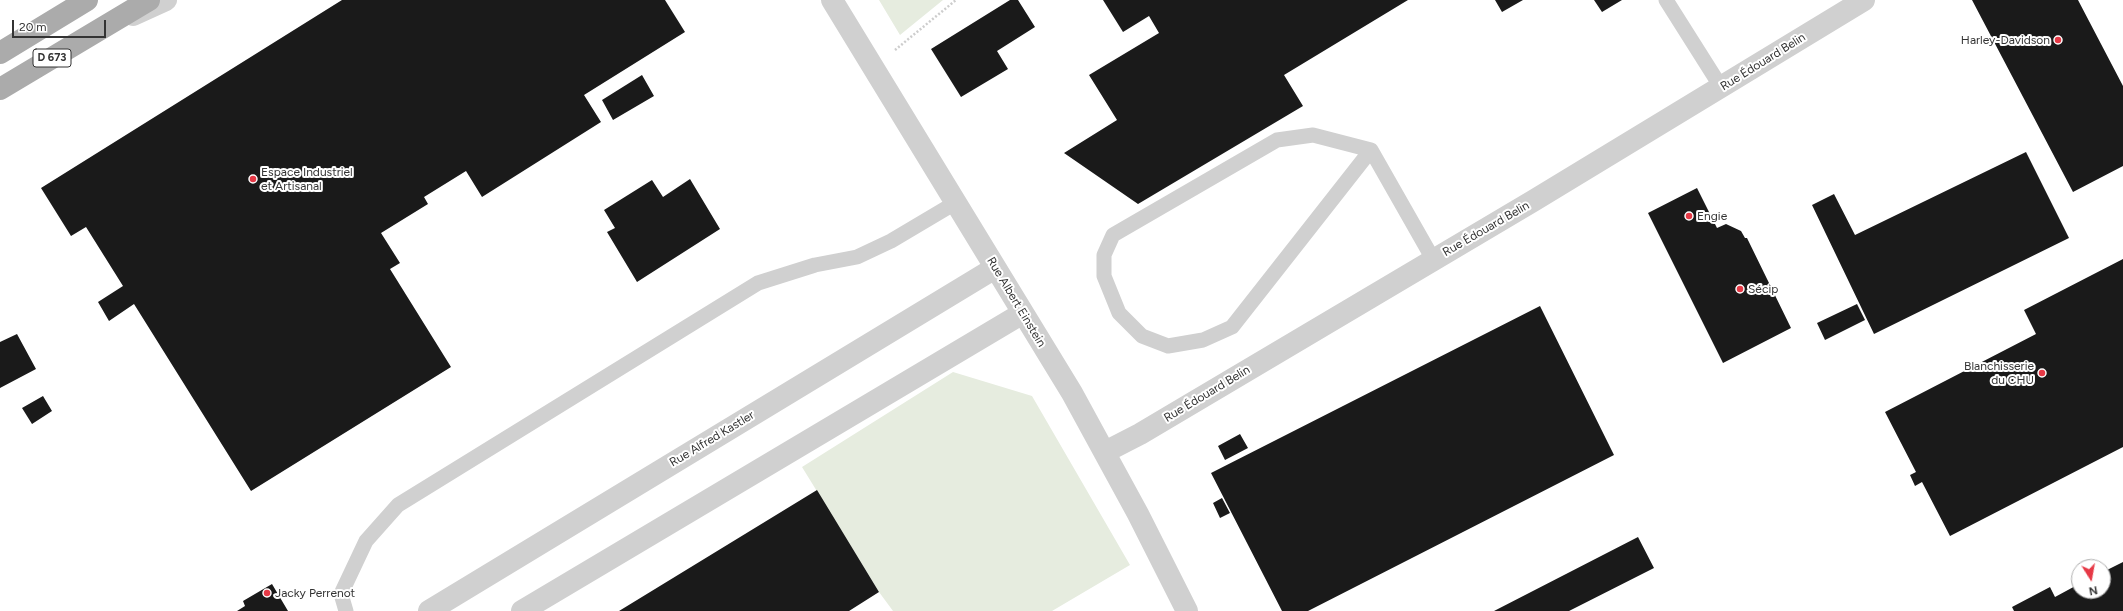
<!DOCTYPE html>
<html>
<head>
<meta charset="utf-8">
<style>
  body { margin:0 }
  #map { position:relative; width:2123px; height:611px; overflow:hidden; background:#fff; font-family:Figtree,sans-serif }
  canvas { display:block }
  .north { position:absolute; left:2071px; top:559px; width:40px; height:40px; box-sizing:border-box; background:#fff; border:1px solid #adadad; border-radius:50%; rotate:169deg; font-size:11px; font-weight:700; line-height:16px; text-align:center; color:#333 }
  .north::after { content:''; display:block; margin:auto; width:14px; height:18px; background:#e63946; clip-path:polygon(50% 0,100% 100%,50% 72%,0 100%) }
  .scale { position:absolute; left:12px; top:20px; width:94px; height:18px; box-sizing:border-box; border:2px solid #333; border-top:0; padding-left:5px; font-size:12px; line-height:14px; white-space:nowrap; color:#333; -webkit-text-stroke:3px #fff; paint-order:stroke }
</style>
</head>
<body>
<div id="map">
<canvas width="2123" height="611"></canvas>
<div class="north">N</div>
<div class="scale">20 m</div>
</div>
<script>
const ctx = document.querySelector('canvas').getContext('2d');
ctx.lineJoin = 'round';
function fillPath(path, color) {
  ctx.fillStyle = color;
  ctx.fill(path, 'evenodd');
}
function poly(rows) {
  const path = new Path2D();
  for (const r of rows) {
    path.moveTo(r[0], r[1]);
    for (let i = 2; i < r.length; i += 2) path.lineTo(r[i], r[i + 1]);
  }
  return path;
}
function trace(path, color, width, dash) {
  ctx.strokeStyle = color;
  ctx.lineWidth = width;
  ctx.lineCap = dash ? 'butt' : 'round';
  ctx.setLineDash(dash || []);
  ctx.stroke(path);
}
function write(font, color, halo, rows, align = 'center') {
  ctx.font = font + ' Figtree,sans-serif';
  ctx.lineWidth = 4;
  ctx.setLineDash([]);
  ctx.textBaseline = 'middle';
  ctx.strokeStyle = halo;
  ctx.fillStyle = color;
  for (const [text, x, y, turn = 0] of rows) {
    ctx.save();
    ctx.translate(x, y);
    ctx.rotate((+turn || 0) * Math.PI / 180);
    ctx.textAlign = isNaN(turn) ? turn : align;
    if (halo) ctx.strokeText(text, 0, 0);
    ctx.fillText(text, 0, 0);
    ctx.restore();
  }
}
const green = poly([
  [879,0,943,0,900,35],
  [953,372,1032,396,1130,565,1052,611,893,611,879,592,802,467]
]);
const building = poly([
  [342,0,665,0,685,32,584,95,601,122,482,197,466,171,424,197,428,204,381,233,400,263,390,269,451,367,251,491,134,304,109,321,98,302,123,286,86,227,71,236,41,188],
  [1010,0,1018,0,1035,27,997,51,1008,69,961,97,931,49],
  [1103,0,1408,0,1284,75,1303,106,1138,204,1064,153,1117,120,1089,75,1159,33,1149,16,1123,32],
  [1495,0,1523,0,1502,12],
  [1594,0,1622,0,1602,12],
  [1972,0,2078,0,2123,86,2123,166,2073,192],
  [642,75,654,96,613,120,602,100],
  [2026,152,2069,238,1874,334,1812,205,1834,194,1855,235],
  [690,179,720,229,637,282,607,232,615,228,604,210,652,180,663,197],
  [1697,188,1717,228,1726,224,1741,231,1745,238,1747,238,1791,328,1723,363,1648,213],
  [2123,259,2123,447,1950,536,1922,482,1915,486,1910,475,1916,472,1885,412,2036,334,2024,310],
  [1857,304,1865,320,1825,340,1817,323],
  [1540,306,1614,455,1308,611,1282,611,1211,473],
  [17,334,36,369,0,388,0,342],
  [43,396,52,411,32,424,22,408],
  [1240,434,1248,448,1225,460,1218,446],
  [817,490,879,592,849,611,619,611],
  [1222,498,1230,513,1220,518,1213,503],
  [1638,537,1654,568,1569,611,1494,611],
  [2123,562,2123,611,2014,611,2012,607,2050,587,2055,597,2079,584,2079,591,2103,591,2103,572],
  [272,584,288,611,237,611,245,606,243,601]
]);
const path = poly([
  [895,50,956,0]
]);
const lane = poly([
  [1666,0,1721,87],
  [1371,150,1232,327,1203,340,1168,346,1142,336,1119,313,1104,276,1104,255,1113,235,1277,140,1313,135,1371,150,1433,259],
  [346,611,341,594,366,541,398,505,758,283,815,265,857,257,891,241,955,203]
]);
const street = poly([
  [832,0,1072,393,1138,514,1187,611],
  [133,15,166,0],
  [1105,452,1140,434,1533,201,1864,0],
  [429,611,995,268],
  [522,611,1023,313]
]);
const primary = poly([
  [0,53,87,0],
  [0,89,149,0]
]);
const markers = [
  [2058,40,4,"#e63946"],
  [253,179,4,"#e63946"],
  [1689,216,4,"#e63946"],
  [1740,289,4,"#e63946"],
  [2042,373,4,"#e63946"],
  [267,593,4,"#e63946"]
];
const shields = [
  [52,58,38]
];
const shieldNames = [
  ["D 673",52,58]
];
const poiNames = [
  ["Harley-Davidson",2050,40,"right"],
  ["Espace Industriel",261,172],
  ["et Artisanal",261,186],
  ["Engie",1697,216],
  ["Sécip",1748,289],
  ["Blanchisserie",2034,366,"right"],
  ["du CHU",2034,380,"right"],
  ["Jacky Perrenot",275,593]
];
const streetNames = [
  ["Rue Édouard Belin",1763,62,-32],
  ["Rue Édouard Belin",1486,229,-30],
  ["Rue Albert Einstein",1016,302,59],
  ["Rue Édouard Belin",1207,394,-31],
  ["Rue Alfred Kastler",712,439,-31]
];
fillPath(green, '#e6ecdf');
fillPath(building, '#1a1a1a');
trace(path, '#cdcdcd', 2.5, [2, 2]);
trace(lane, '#d0d0d0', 15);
trace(street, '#d0d0d0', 22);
trace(primary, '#ababab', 22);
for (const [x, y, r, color] of markers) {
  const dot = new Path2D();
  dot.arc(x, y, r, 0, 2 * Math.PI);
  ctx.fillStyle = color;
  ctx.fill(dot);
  trace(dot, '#fff', 1.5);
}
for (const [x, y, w] of shields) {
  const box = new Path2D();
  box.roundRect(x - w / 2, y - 9, w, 18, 3);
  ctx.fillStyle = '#fff';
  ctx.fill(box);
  trace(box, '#333', 1);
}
write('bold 11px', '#333', null, shieldNames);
write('12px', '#333', '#fff', poiNames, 'left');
write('12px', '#333', '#fff', streetNames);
</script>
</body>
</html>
